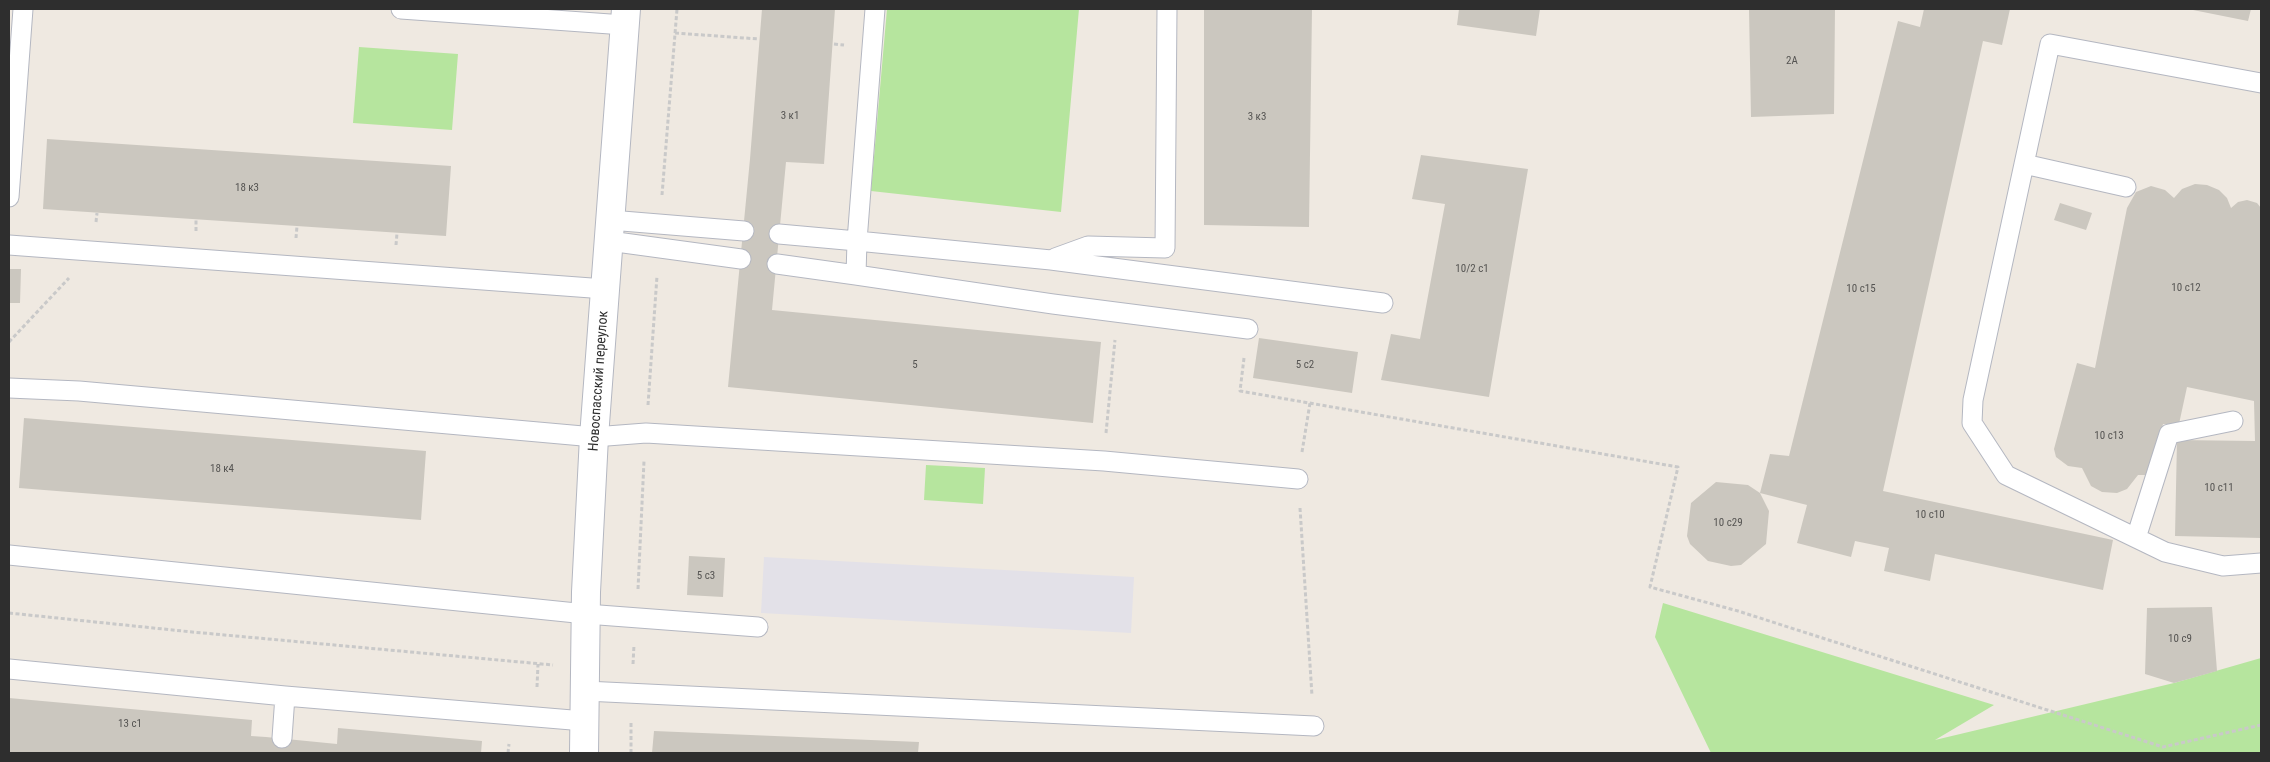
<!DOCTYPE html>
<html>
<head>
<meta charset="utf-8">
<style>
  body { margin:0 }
  #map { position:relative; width:2270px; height:762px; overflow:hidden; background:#efe9e1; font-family:"Roboto Condensed",sans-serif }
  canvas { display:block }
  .frame { position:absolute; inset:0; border:10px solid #2e2e2e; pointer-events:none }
</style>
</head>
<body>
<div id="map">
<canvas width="2270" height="762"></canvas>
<div class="frame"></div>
</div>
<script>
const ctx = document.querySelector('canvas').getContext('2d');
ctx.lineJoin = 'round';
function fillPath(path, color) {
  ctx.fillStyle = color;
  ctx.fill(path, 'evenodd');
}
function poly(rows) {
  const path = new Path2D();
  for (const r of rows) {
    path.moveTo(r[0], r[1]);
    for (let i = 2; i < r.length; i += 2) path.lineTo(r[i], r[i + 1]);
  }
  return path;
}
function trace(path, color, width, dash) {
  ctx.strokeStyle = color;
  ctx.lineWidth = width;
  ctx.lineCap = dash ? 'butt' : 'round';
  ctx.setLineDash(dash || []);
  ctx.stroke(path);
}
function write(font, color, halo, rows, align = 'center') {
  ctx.font = font + ' "Roboto Condensed",sans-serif';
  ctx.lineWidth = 4;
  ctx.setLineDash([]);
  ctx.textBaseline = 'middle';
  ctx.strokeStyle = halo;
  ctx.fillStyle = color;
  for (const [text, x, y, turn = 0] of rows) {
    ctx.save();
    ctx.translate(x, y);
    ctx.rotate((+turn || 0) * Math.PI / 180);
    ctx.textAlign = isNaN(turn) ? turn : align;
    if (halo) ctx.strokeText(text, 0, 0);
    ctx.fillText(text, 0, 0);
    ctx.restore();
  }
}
const industrial = poly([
  [764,557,1134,577,1131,633,761,613]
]);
const green = poly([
  [887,9,1079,9,1061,212,871,191],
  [359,47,458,54,452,130,353,123],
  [926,465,985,468,983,504,924,500],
  [1663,603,1994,705,1935,740,2174,683,2261,658,2261,753,1711,753,1655,637]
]);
const building = poly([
  [762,9,835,9,824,164,786,162,772,310,1101,342,1093,423,728,387,750,159],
  [1204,9,1312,9,1309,227,1204,225],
  [1459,9,1540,9,1536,36,1457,25],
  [1749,9,1835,9,1834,114,1751,117],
  [1924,9,2010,9,2002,45,1983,41,1883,491,2113,540,2103,590,1935,554,1930,581,1884,571,1889,548,1855,541,1851,557,1797,543,1807,505,1760,493,1769,511,1766,544,1741,565,1731,566,1708,561,1690,544,1687,536,1691,503,1716,482,1748,485,1760,493,1770,454,1789,456,1898,21,1920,27],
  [2188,9,2251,9,2248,21],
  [47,139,451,166,446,236,43,209],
  [1421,155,1528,169,1489,397,1381,380,1391,334,1420,339,1445,204,1412,199],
  [2195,184,2207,185,2219,190,2227,198,2231,208,2238,202,2247,200,2257,203,2261,208,2261,538,2175,536,2177,440,2255,441,2254,401,2187,387,2179,424,2163,424,2150,475,2138,475,2127,489,2117,493,2102,492,2091,486,2082,468,2068,466,2056,457,2054,449,2077,363,2095,368,2127,208,2136,192,2151,186,2165,190,2174,198,2182,189],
  [2060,203,2092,213,2086,230,2054,220],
  [9,269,21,269,20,303,9,303],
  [1259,338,1358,352,1352,393,1253,378],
  [24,418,426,451,421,520,19,488],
  [689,556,725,558,723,597,687,595],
  [2212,607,2217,671,2174,683,2145,674,2147,608],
  [9,698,252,720,251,736,266,737,337,744,338,728,482,741,481,753,9,753],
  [654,731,919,742,918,753,652,753]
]);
const path = poly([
  [675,33,759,39],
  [834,44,844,45],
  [662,195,677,9],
  [96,222,97,213],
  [196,231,196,220],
  [296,238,297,226],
  [396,245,397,233],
  [9,342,69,278],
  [1244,358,1240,391,1678,467,1650,587,1738,611,2163,747,2261,725],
  [648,405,657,276],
  [1106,433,1115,340],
  [1302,452,1310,403],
  [1300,508,1312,696],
  [638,589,644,461],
  [9,613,192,632,553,665],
  [633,664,634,645],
  [537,687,538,664],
  [508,753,509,744],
  [631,753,631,723]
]);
const service = poly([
  [401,9,624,25],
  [2261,83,2050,44,1973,400,1972,423,2006,475,2165,552,2223,566,2261,563],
  [2024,164,2126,187],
  [9,197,23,9],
  [610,220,744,231],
  [779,234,857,241,875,9],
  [609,241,741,259],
  [9,245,605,289],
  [1055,258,1088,246,1165,248,1167,9],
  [777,264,856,275],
  [1248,329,1053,304,856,275,857,241,1051,260,1383,303],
  [9,388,79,391,594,437,646,433,1104,461,1298,479],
  [2136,538,2169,434,2233,421],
  [9,555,586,614,758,627],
  [9,669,285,696,584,721],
  [585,691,1314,726],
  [282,738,285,696]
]);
const tertiary = poly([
  [584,753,586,592,594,437,626,9]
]);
const numberNames = [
  ["2А",1792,61],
  ["3 к1",790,116],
  ["3 к3",1257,117],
  ["18 к3",247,188],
  ["10/2 с1",1472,269],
  ["10 с12",2186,288],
  ["10 с15",1861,289],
  ["5",915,365],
  ["5 с2",1305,365],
  ["10 с13",2109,436],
  ["18 к4",222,469],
  ["10 с11",2219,488],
  ["10 с10",1930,515],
  ["10 с29",1728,523],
  ["5 с3",706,576],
  ["10 с9",2180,639],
  ["13 с1",130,724]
];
const streetNames = [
  ["Новоспасский переулок",599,381,-86]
];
fillPath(industrial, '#e3e1e8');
fillPath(green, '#b6e59e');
fillPath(building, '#cbc7bf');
trace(service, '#b4b7c1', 21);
trace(tertiary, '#b4b7c1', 30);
trace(path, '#c9c9c9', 3, [4, 2.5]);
trace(service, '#fff', 19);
trace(tertiary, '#fff', 28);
write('11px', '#555452', null, numberNames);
write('14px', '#2e2e2e', '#fff', streetNames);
</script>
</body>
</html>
